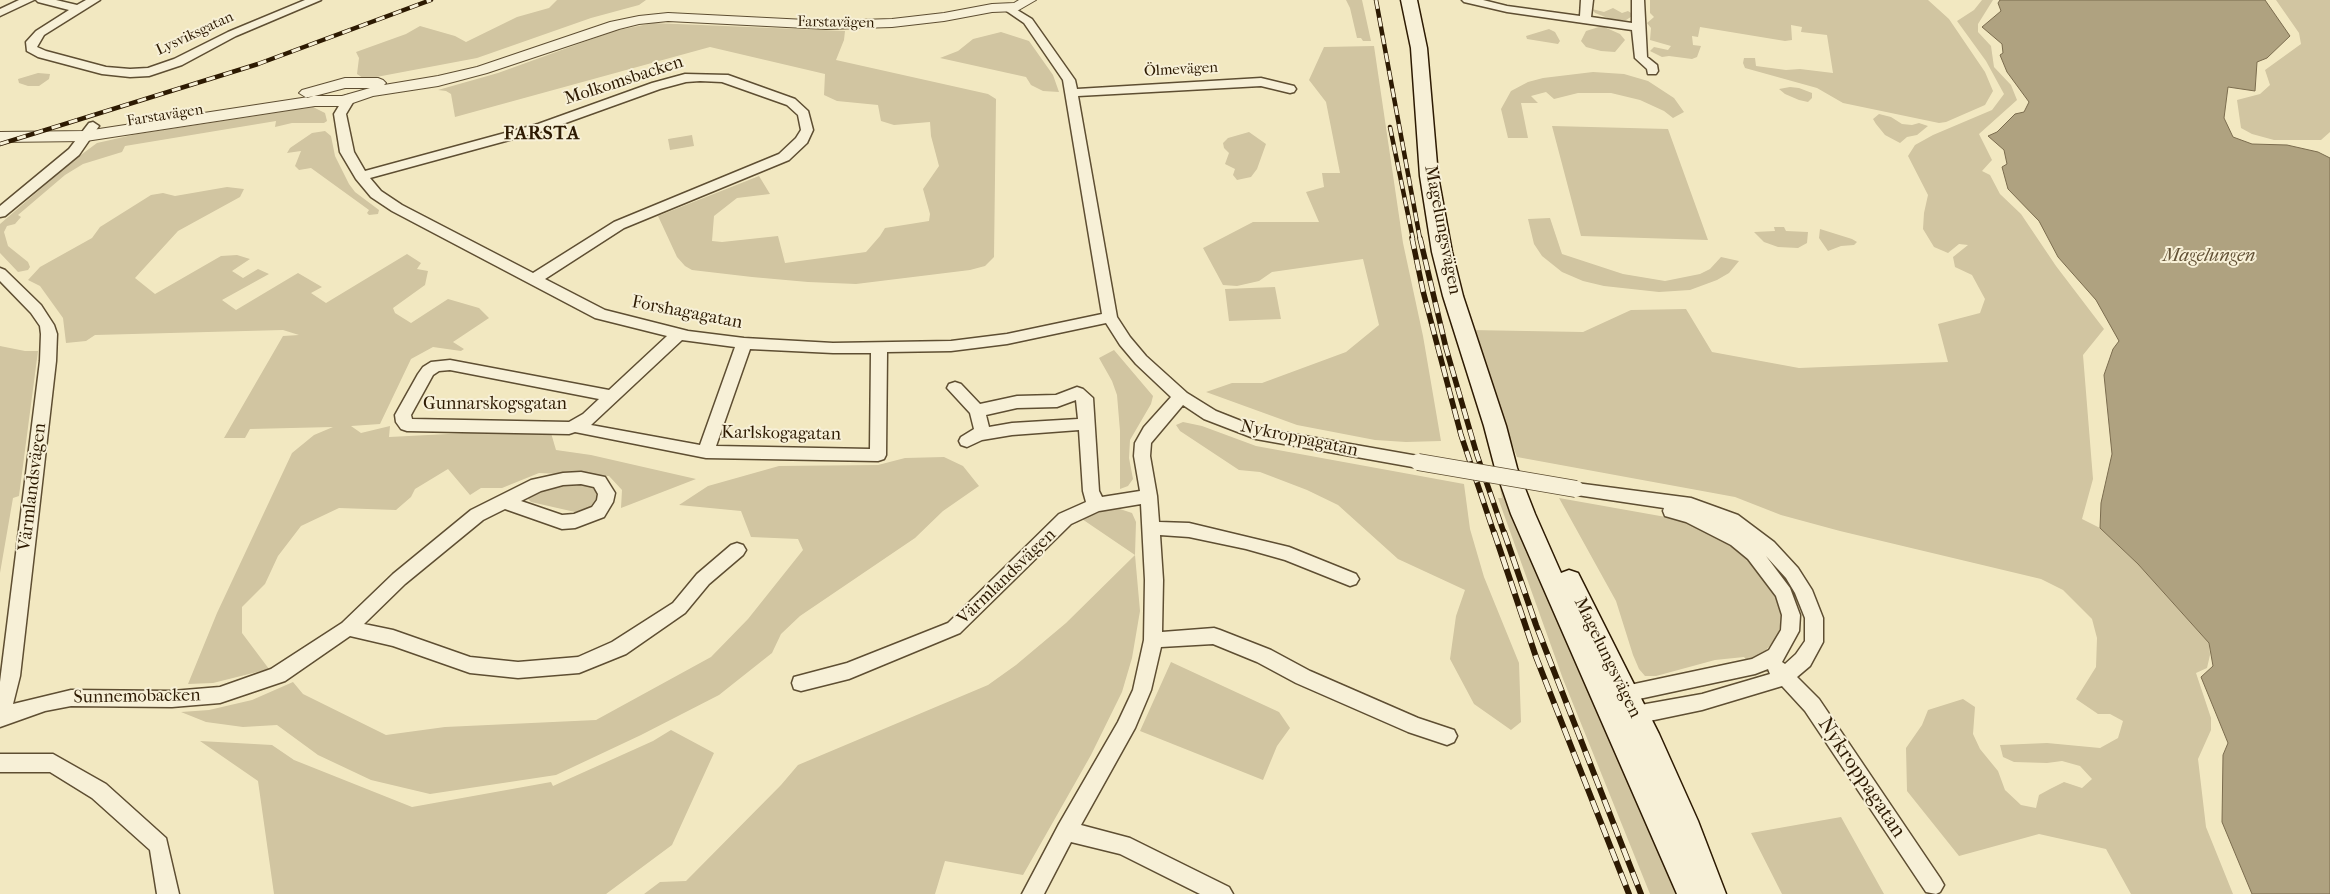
<!DOCTYPE html>
<html>
<head>
<meta charset="utf-8">
<style>
  body { margin:0 }
  canvas { display:block; background:#f2e8c1 }
</style>
</head>
<body>
<canvas width="2330" height="894"></canvas>
<script>
const ctx = document.querySelector('canvas').getContext('2d');
ctx.lineJoin = 'round';
function fillPath(path, color) {
  ctx.fillStyle = color;
  ctx.fill(path, 'evenodd');
}
function poly(rows) {
  const path = new Path2D();
  for (const r of rows) {
    path.moveTo(r[0], r[1]);
    for (let i = 2; i < r.length; i += 2) path.lineTo(r[i], r[i + 1]);
  }
  return path;
}
function trace(path, color, width, dash) {
  ctx.strokeStyle = color;
  ctx.lineWidth = width;
  ctx.lineCap = dash ? 'butt' : 'round';
  ctx.setLineDash(dash || []);
  ctx.stroke(path);
}
function write(font, color, halo, rows, align = 'center') {
  ctx.font = font + ' "IM FELL French Canon",serif';
  ctx.lineWidth = 4;
  ctx.setLineDash([]);
  ctx.textBaseline = 'middle';
  ctx.strokeStyle = halo;
  ctx.fillStyle = color;
  for (const [text, x, y, turn = 0] of rows) {
    ctx.save();
    ctx.translate(x, y);
    ctx.rotate((+turn || 0) * Math.PI / 180);
    ctx.textAlign = isNaN(turn) ? turn : align;
    if (halo) ctx.strokeText(text, 0, 0);
    ctx.fillText(text, 0, 0);
    ctx.restore();
  }
}
const green = poly([
  [557,0,646,0,639,5,591,18,477,58,371,78,363,78,357,74,359,58,356,52,406,34,420,26,455,36,466,42,517,17,549,8],
  [1346,0,1362,0,1371,41,1363,41,1361,38,1357,38,1350,8],
  [1650,0,1928,0,1949,19,1985,72,1993,91,1985,105,1946,122,1939,123,1843,103,1817,88,1745,68,1743,63,1744,58,1755,58,1756,66,1786,70,1800,69,1833,73,1827,35,1801,32,1802,27,1791,25,1792,40,1785,41,1700,27,1698,37,1692,36,1693,45,1701,46,1697,57,1692,59,1669,56,1662,57,1650,51,1654,47,1668,50,1671,46,1650,40,1651,28,1647,23,1654,17,1650,13],
  [1982,0,1993,0,1978,24,1978,32,1991,46,1994,67,2011,85,2017,100,1979,134,1992,160,1982,171,1990,175,2000,194,2021,214,2056,266,2104,329,2083,355,2093,479,2082,519,2100,528,2138,564,2209,643,2210,655,2207,668,2196,673,2211,718,2211,730,2198,759,2206,827,2233,894,2131,894,2106,849,2039,834,1959,856,1907,791,1906,748,1922,725,1928,710,1963,699,1975,707,1973,734,1980,749,1998,771,2005,790,2021,805,2036,808,2039,795,2050,789,2064,782,2082,788,2092,779,2080,766,2062,761,2047,763,2014,762,2003,757,2000,745,2047,743,2100,748,2118,738,2123,721,2110,714,2098,714,2076,699,2096,667,2097,638,2092,619,2063,590,2041,579,1840,531,1781,515,1735,497,1517,457,1470,330,1583,332,1631,310,1686,309,1712,352,1799,368,1948,362,1938,324,1980,313,1985,299,1972,275,1955,267,1953,257,1968,245,1959,244,1948,253,1934,247,1923,229,1924,213,1928,195,1908,156,1915,145,1933,135,1992,110,2004,94,1986,61,1957,21,1974,10],
  [2276,0,2330,0,2330,132,2321,140,2274,140,2252,134,2241,128,2237,100,2260,94,2270,85,2265,70,2301,44,2299,33],
  [1613,8,1622,13,1628,11,1634,15,1626,20,1613,20,1595,13,1592,9,1604,12],
  [653,23,845,31,844,40,836,60,988,94,996,99,994,257,985,266,970,270,856,284,808,282,752,277,692,270,685,266,677,257,658,216,759,176,770,194,737,198,714,216,712,241,722,242,778,236,785,263,866,252,880,236,885,228,929,221,930,214,923,189,939,166,931,136,930,122,894,125,881,121,878,105,837,101,824,95,825,74,710,47,455,117,451,94,446,91,438,90,498,73,614,31],
  [1602,26,1620,34,1625,40,1615,52,1601,51,1586,47,1581,41,1586,31],
  [1549,29,1555,32,1560,41,1558,44,1527,39,1526,36],
  [1001,32,1029,41,1053,75,1059,92,1043,91,1031,85,1026,77,940,58,958,51,973,39],
  [1374,46,1403,243,1423,336,1441,441,1406,442,1375,440,1297,425,1206,392,1232,383,1262,383,1346,352,1379,325,1363,259,1272,272,1259,281,1237,286,1223,285,1203,248,1253,222,1319,222,1306,192,1324,187,1322,173,1340,173,1326,102,1309,80,1324,47],
  [1593,72,1624,74,1648,81,1674,98,1684,112,1673,118,1664,111,1640,100,1611,93,1578,93,1554,99,1546,92,1531,96,1538,103,1521,103,1528,138,1508,138,1501,109,1511,91,1528,82,1543,78],
  [38,73,50,74,49,79,39,86,28,86,19,83,18,79],
  [1790,87,1799,88,1812,93,1812,98,1808,102,1799,100,1785,94,1779,89],
  [313,107,325,113,327,121,324,123,292,123,275,127,276,121,125,146,122,152,83,164,65,175,18,215,21,217,15,224,7,226,4,232,8,246,28,262,30,267,28,270,18,272,0,253,0,224,74,160,97,143,137,134],
  [1879,114,1891,117,1902,124,1912,125,1919,123,1928,126,1917,135,1907,137,1900,143,1885,135,1876,124,1873,119],
  [1552,126,1668,129,1708,240,1581,236],
  [325,131,331,136,335,156,349,184,355,192,379,210,378,214,369,215,367,213,369,210,311,168,299,170,295,166,301,151,287,153,290,148,312,133],
  [1249,132,1266,144,1257,169,1251,177,1237,180,1233,175,1235,169,1225,164,1229,153,1224,148,1223,143,1228,138],
  [692,135,694,146,670,150,668,139],
  [227,187,244,189,240,197,178,231,135,278,155,294,221,256,237,255,250,259,232,271,243,278,258,269,269,274,222,300,236,310,298,273,322,287,311,293,326,303,407,254,421,263,417,269,428,271,425,285,393,308,395,313,411,323,448,299,479,308,489,318,453,342,464,349,461,351,433,347,411,359,380,424,351,426,361,433,390,426,389,437,468,433,551,433,556,450,591,455,696,479,621,508,622,490,609,476,539,473,502,488,481,488,470,495,448,469,415,489,411,497,396,510,339,508,301,526,278,556,265,584,242,607,242,633,269,669,213,683,188,684,217,613,292,453,314,435,333,427,250,429,245,438,224,438,283,336,299,335,283,330,95,335,86,341,66,343,63,318,40,286,28,280,40,267,92,238,100,227,151,195,163,193,175,196],
  [1550,218,1562,254,1623,274,1665,281,1700,274,1710,269,1721,257,1739,261,1729,273,1717,280,1690,290,1659,292,1604,286,1583,281,1562,272,1542,256,1534,244,1528,219],
  [1774,227,1784,227,1786,231,1808,232,1807,243,1798,248,1778,247,1764,242,1754,232,1775,231],
  [1820,229,1852,239,1857,242,1854,245,1841,246,1828,251,1819,238],
  [1275,287,1281,319,1229,321,1225,289],
  [0,346,25,351,38,351,19,496,13,498,0,573],
  [1114,350,1153,396,1151,404,1130,440,1129,458,1133,479,1128,486,1120,489,1120,431,1117,395,1112,381,1099,358],
  [1183,422,1202,426,1256,446,1464,484,1470,529,1484,577,1519,663,1521,722,1511,730,1474,704,1450,659,1456,616,1465,590,1398,559,1338,505,1307,490,1260,472,1239,470,1180,431,1176,425],
  [944,457,963,466,979,486,943,511,915,538,800,616,781,634,772,653,719,695,641,735,556,775,430,794,371,780,318,755,277,725,243,727,206,722,181,712,209,710,252,700,293,682,303,694,386,735,445,727,596,720,711,657,748,619,803,550,798,539,751,537,741,511,679,505,708,486,779,466,878,465,905,458],
  [575,483,592,487,599,494,599,499,594,506,589,509,575,512,531,502,527,498,530,495,560,484],
  [1500,489,1506,491,1680,894,1650,894,1563,679,1498,498,1502,498],
  [1559,498,1677,519,1700,527,1736,548,1768,580,1778,599,1781,616,1779,634,1763,654,1748,662,1744,657,1715,660,1656,676,1645,676,1639,669,1633,655,1616,601],
  [1120,509,1132,513,1136,522,1135,555,1140,611,1132,658,1122,692,1091,755,1023,875,945,861,935,894,644,894,660,882,686,881,781,785,798,765,988,685,1016,665,1066,623,1135,555,1082,519,1106,510],
  [1171,662,1279,712,1290,728,1277,746,1263,780,1140,731],
  [671,730,714,753,672,845,606,894,274,894,258,781,200,741,272,745,294,760,412,807,551,782,553,786,653,741],
  [1841,817,1884,894,1782,894,1751,833]
]);
const water = poly([
  [2000,0,2265,0,2290,36,2267,58,2257,62,2255,91,2228,87,2224,118,2233,137,2252,144,2287,145,2318,152,2330,158,2330,894,2252,894,2222,822,2223,755,2228,743,2201,677,2213,666,2209,643,2138,564,2100,528,2101,503,2112,454,2104,375,2113,349,2119,341,2096,300,2058,257,2039,221,2008,189,2002,167,2007,164,2004,150,1988,136,1997,132,2015,114,2024,112,2029,102,2007,72,2000,55,2003,53,2002,44,1982,27,2001,11,1998,3,2000,0]
]);
const minor = poly([
  [19,0,34,0,0,16,0,9,19,0],
  [36,0,56,0,77,5,86,0,100,0,44,35,37,47,46,51,106,67,130,69,148,68,174,59,228,32,305,0,321,0,236,36,182,65,149,76,130,77,102,74,38,57,27,51,26,42,36,31,69,10,38,2,36,0],
  [1462,0,1483,0,1507,6,1580,16,1581,0,1593,0,1591,17,1632,23,1632,0,1644,0,1647,57,1657,65,1658,71,1656,74,1648,74,1647,69,1635,58,1632,30,1507,12,1464,2,1462,0],
  [1009,5,1032,19,1075,80,1077,89,1261,78,1294,86,1296,89,1294,92,1290,93,1261,86,1078,96,1117,317,1130,337,1146,356,1187,393,1216,411,1259,428,1418,456,1424,458,1426,462,1424,466,1418,468,1256,439,1204,419,1183,405,1151,443,1150,456,1157,496,1159,522,1189,523,1289,547,1356,574,1359,579,1356,584,1350,586,1285,560,1246,549,1189,537,1160,535,1163,580,1162,632,1214,628,1220,630,1271,650,1310,671,1418,718,1454,730,1457,736,1454,742,1447,745,1408,732,1296,683,1257,662,1213,644,1161,647,1151,690,1135,728,1081,825,1130,838,1229,887,1233,894,1200,894,1120,854,1071,842,1044,894,1022,894,1059,824,1118,722,1133,690,1144,640,1145,580,1141,504,1099,511,1071,524,960,633,849,679,801,691,794,689,792,683,794,677,847,663,948,623,1059,514,1086,502,1083,491,1079,430,1012,435,982,440,967,447,961,445,959,441,961,437,974,429,970,413,947,388,949,384,955,382,961,384,980,404,1017,396,1056,395,1077,387,1083,389,1093,398,1099,491,1102,497,1140,491,1134,456,1135,443,1144,427,1171,397,1136,364,1120,345,1106,323,1007,344,951,351,887,352,886,455,884,459,878,461,706,458,575,432,569,434,407,431,401,429,396,422,395,415,418,374,423,367,431,362,450,360,609,390,667,336,595,318,392,211,371,197,356,179,340,152,334,114,345,96,349,95,355,99,346,114,354,152,365,171,538,124,652,83,685,74,728,75,795,99,808,111,813,130,807,143,789,160,624,228,545,279,605,310,688,331,744,338,833,343,951,341,1007,334,1102,314,1063,80,1024,23,1005,10,1003,8,1009,5],
  [700,81,722,82,787,105,798,115,801,130,796,138,779,154,614,222,533,273,402,205,381,191,370,178,546,130,660,89,686,82,700,81],
  [682,340,735,347,700,445,591,425,682,340],
  [750,349,833,353,871,353,870,449,716,446,750,349],
  [450,370,599,399,583,414,569,422,412,419,411,415,433,375,439,371,450,370],
  [1076,400,1078,419,1012,423,989,427,986,415,1017,408,1057,407,1076,400],
  [93,122,99,126,79,155,5,216,0,217,0,206,69,149,89,123,93,122],
  [0,268,5,270,41,305,54,325,57,334,56,361,20,676,13,704,71,690,172,691,220,687,271,669,342,623,393,574,471,510,531,480,563,473,581,472,605,477,615,493,613,502,604,517,575,528,562,529,505,509,483,520,405,584,364,624,393,630,470,657,518,662,578,657,612,642,673,603,697,574,731,545,737,543,743,545,746,550,743,555,709,584,685,613,626,654,579,673,518,678,470,673,393,646,350,636,285,681,220,703,172,707,71,706,45,711,0,727,0,682,40,361,41,334,40,326,31,313,0,281,0,268],
  [581,484,594,487,598,494,597,500,592,507,574,514,562,515,521,501,541,491,563,485,581,484],
  [1576,483,1691,498,1738,515,1774,542,1798,568,1812,590,1823,618,1823,642,1810,666,1797,677,1819,699,1940,878,1944,885,1940,892,1936,894,1926,892,1805,711,1782,686,1702,710,1635,724,1628,721,1625,715,1628,709,1635,706,1702,694,1770,674,1768,669,1755,674,1625,702,1618,700,1616,694,1618,688,1625,686,1752,659,1769,650,1781,630,1782,615,1776,596,1748,559,1731,545,1686,522,1665,516,1663,511,1664,508,1570,494,1568,489,1570,484,1576,483],
  [1766,556,1786,578,1795,593,1805,618,1805,641,1796,654,1785,664,1782,662,1799,631,1800,615,1790,588,1766,556],
  [0,754,53,754,106,784,166,838,179,894,157,894,150,850,92,798,50,772,0,772,0,754]
]);
const tertiary = poly([
  [1019,0,1036,0,1017,11,992,12,944,21,892,27,826,29,668,21,639,24,619,29,487,73,438,86,373,96,344,106,315,106,86,141,0,142,0,132,86,131,315,96,342,96,370,88,345,88,307,98,299,93,302,90,345,78,378,78,383,80,386,83,384,85,438,76,477,67,610,22,639,16,668,13,826,21,892,19,944,13,992,4,1014,3,1019,0]
]);
const secondary = poly([
  [1401,0,1417,0,1427,48,1438,176,1452,252,1463,296,1506,426,1517,468,1535,514,1561,573,1569,570,1578,573,1659,734,1698,821,1726,894,1677,894,1511,514,1495,468,1484,426,1443,296,1432,252,1420,176,1411,48,1401,0]
]);
const railFar2 = poly([
  [1376,0,1420,239],
  [1390,127,1413,239],
  [0,144,258,64,431,0]
]);
const railFar1 = poly([
  [1412,238,1423,291,1461,435,1494,533],
  [1420,238,1446,348,1477,455,1504,533]
]);
const rail = poly([
  [1494,532,1536,657,1629,894],
  [1504,532,1536,625,1641,894]
]);
const minorBridge = poly([
  [1418,462,1576,489]
]);
const farStreetnames = [
  ["Farstavägen",836,23,1],
  ["Lysviksgatan",195,34,-25],
  ["Ölmevägen",1181,70,-3],
  ["Farstavägen",165,116,-9]
];
const streetNames = [
  ["Molkomsbacken",624,81,-18],
  ["Magelungsvägen",1442,230,79],
  ["Forshagagatan",687,313,11],
  ["Gunnarskogsgatan",495,405],
  ["Karlskogagatan",781,434,1],
  ["Nykroppagatan",1299,439,12],
  ["Värmlandsvägen",33,487,-83],
  ["Värmlandsvägen",1007,577,-44],
  ["Magelungsvägen",1607,658,64],
  ["Sunnemobacken",137,697,-1]
];
const farDistrictnames = [
  ["FARSTA",542,134]
];
const waterNames = [
  ["Magelungen",2209,256]
];
const nearStreetnames = [
  ["Nykroppagatan",1861,778,56]
];
fillPath(green, '#d1c5a1');
fillPath(water, '#afa280');
trace(water, '#7b6c4e', 1);
trace(minor, '#5e4e32', 3);
trace(tertiary, '#5e4e32', 2);
trace(secondary, '#2d1a02', 3);
fillPath(minor, '#f7f0d7');
fillPath(tertiary, '#f7f0d7');
fillPath(secondary, '#f7f0d7');
trace(railFar2, '#2d1a02', 4.5);
trace(railFar1, '#2d1a02', 5.5);
trace(rail, '#2d1a02', 6);
trace(railFar2, '#f7f0d7', 3, [9]);
trace(railFar1, '#f7f0d7', 4, [11]);
trace(rail, '#f7f0d7', 4.5, [13]);
trace(minorBridge, '#5e4e32', 18, []);
trace(minorBridge, '#f7f0d7', 16);
write('15px', '#2d1a02', '#f7f0d7', farStreetnames);
write('18px', '#2d1a02', '#f7f0d7', streetNames);
ctx.letterSpacing = '1px';
write('bold 19px', '#2d1a02', '#f7f0d7', farDistrictnames);
ctx.letterSpacing = '0px';
write('italic 19px', '#615034', '#f7f0d7', waterNames);
write('21px', '#2d1a02', '#f7f0d7', nearStreetnames);
</script>
</body>
</html>
